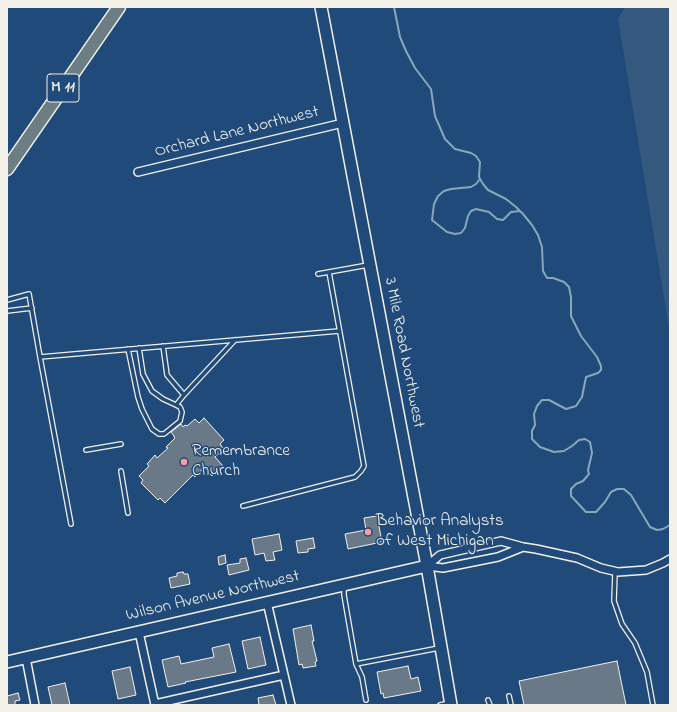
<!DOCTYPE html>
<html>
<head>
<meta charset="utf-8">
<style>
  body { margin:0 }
  #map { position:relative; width:677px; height:712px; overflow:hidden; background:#1f4a7a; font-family:"Indie Flower",sans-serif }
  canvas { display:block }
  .frame { position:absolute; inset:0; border:8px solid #f4f1e8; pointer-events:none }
</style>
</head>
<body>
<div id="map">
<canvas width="677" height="712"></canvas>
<div class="frame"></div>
</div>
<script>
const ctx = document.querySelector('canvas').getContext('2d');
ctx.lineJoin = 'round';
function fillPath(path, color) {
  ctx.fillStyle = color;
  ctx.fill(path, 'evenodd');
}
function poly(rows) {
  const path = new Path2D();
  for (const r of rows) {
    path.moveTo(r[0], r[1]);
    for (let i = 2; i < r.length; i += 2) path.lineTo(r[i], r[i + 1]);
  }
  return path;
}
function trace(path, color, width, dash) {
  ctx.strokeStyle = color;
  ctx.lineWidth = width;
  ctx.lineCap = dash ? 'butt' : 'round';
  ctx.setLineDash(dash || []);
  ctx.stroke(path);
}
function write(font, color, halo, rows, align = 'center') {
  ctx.font = font + ' "Indie Flower",sans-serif';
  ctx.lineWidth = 3;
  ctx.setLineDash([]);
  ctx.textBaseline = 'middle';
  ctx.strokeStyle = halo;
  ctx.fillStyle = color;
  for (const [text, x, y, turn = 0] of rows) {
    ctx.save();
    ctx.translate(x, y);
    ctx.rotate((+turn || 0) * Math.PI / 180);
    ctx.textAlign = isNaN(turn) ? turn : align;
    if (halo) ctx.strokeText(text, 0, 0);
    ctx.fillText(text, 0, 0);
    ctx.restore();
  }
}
const built = poly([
  [625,7,670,7,670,334,618,19]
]);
const stream = poly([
  [394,7,400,37,406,51,415,68,431,89,435,116,445,139,455,149,471,153,476,156,480,162,479,177,483,184,488,190,506,199,516,207,523,214,532,225,538,235,542,247,543,271,547,278,553,278,564,282,569,287,571,297,571,316,581,336,597,357,601,366,601,370,598,373,586,377,582,397,576,406,566,409,549,400,542,400,537,406,534,414,535,425,532,431,532,439,540,447,554,452,564,451,572,446,579,440,585,439,590,442,592,453,588,470,589,474,583,481,576,484,571,489,571,496,586,512,596,512,605,502,611,492,617,489,624,489,631,495,650,527,657,530,663,529,670,525],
  [480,179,476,184,471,187,451,189,444,191,438,196,434,204,432,220,447,232,455,234,461,233,465,228,468,216,471,211,476,209,489,212,497,219,503,220,511,212,520,211]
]);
const building = poly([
  [204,418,224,440,220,444,224,449,215,457,223,466,221,469,222,470,216,475,214,474,212,476,204,468,195,477,193,475,165,503,160,498,158,500,141,483,143,480,139,476,149,466,147,464,155,455,157,458,168,448,166,447,175,438,174,437,174,436,171,432,181,424,183,427,185,425,187,426,195,419,199,423,204,418],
  [377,516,382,542,348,549,345,534,366,530,364,518,377,516],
  [279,534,282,550,273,552,275,560,266,561,264,553,255,555,252,539,279,534],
  [313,538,315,548,308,549,308,552,298,553,296,541,313,538],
  [225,555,226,563,219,565,218,557,225,555],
  [246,558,249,570,229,575,227,565,240,563,240,559,246,558],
  [183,572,184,574,188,574,190,584,171,588,169,578,177,576,177,573,183,572],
  [311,625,314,641,312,641,317,661,315,662,316,666,303,668,302,664,299,665,293,629,311,625],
  [260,637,266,665,248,669,242,641,260,637],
  [229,644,236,672,185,682,186,683,168,687,162,660,179,656,181,664,214,657,212,648,229,644],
  [617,661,626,705,524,705,519,681,617,661],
  [408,666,411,679,418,677,421,691,384,698,383,693,381,694,377,672,408,666],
  [130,667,136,695,118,699,112,671,130,667],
  [65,683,70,705,52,705,48,687,65,683],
  [18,693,20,700,15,701,15,705,7,705,7,696,18,693],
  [273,695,276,705,259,705,258,698,273,695]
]);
const lane = poly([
  [318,274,329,272],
  [7,300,29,294,40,357,339,331],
  [7,311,32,308],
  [163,346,167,375,184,395,235,340],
  [128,349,138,397,142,409,152,429,159,434,164,434,180,421,182,412,180,407,176,405,163,399,152,391,143,374,139,348],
  [40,357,71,524],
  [176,405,184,395],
  [86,450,121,444],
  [121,471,128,513],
  [243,506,355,477,361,471,364,466,329,272,368,265],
  [615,572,614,601,622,624,635,643,647,672,653,705],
  [344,588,344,595,356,664,439,648],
  [356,664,362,677,366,700],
  [509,696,511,705],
  [488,700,490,705],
  [440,705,450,703]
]);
const street = poly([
  [138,172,343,123],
  [427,566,440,555,501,541,523,547,536,549,577,558,601,568,618,572,646,570,663,563,670,559],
  [427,566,443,568,498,557,523,547],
  [267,602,291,705],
  [139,632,155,705],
  [26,658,35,705],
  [155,704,284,675]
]);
const secondary = poly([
  [321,7,427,566,451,705],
  [7,662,427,566]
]);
const primary = poly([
  [7,169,119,7]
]);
const markers = [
  [184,462,4,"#ff9aa2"],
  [368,532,4,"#ff9aa2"]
];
const shields = [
  [63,88,32]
];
const shieldNames = [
  ["M 11",63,88]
];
const streetNames = [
  ["Orchard Lane Northwest",237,133,-14],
  ["3 Mile Road Northwest",403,353,79],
  ["Wilson Avenue Northwest",213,597,-13]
];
const poiNames = [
  ["Remembrance",192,452],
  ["Church",192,472],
  ["Behavior Analysts",376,522],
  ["of West Michigan",376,542]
];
fillPath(built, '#35587e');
trace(stream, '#89a7bb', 2);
fillPath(building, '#697988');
trace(building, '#f4f1e8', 1);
trace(lane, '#f4f1e8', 6);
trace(street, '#f4f1e8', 10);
trace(secondary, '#f4f1e8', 14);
trace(primary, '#f4f1e8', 15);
trace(lane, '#1f4a7a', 3.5);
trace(street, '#1f4a7a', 7);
trace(secondary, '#1f4a7a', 11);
trace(primary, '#6c7e84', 12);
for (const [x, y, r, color] of markers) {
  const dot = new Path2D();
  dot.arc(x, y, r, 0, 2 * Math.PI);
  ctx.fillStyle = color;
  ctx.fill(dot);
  trace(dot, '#1f4a7a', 1.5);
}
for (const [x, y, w] of shields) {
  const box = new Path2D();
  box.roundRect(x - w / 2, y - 14, w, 28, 3);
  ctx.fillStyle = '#1f4a7a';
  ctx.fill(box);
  trace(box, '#f4f1e8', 1);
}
write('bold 16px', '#f4f1e8', null, shieldNames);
write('17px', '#f4f1e8', '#1f4a7a', streetNames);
write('17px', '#f4f1e8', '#1f4a7a', poiNames, 'left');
</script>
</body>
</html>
